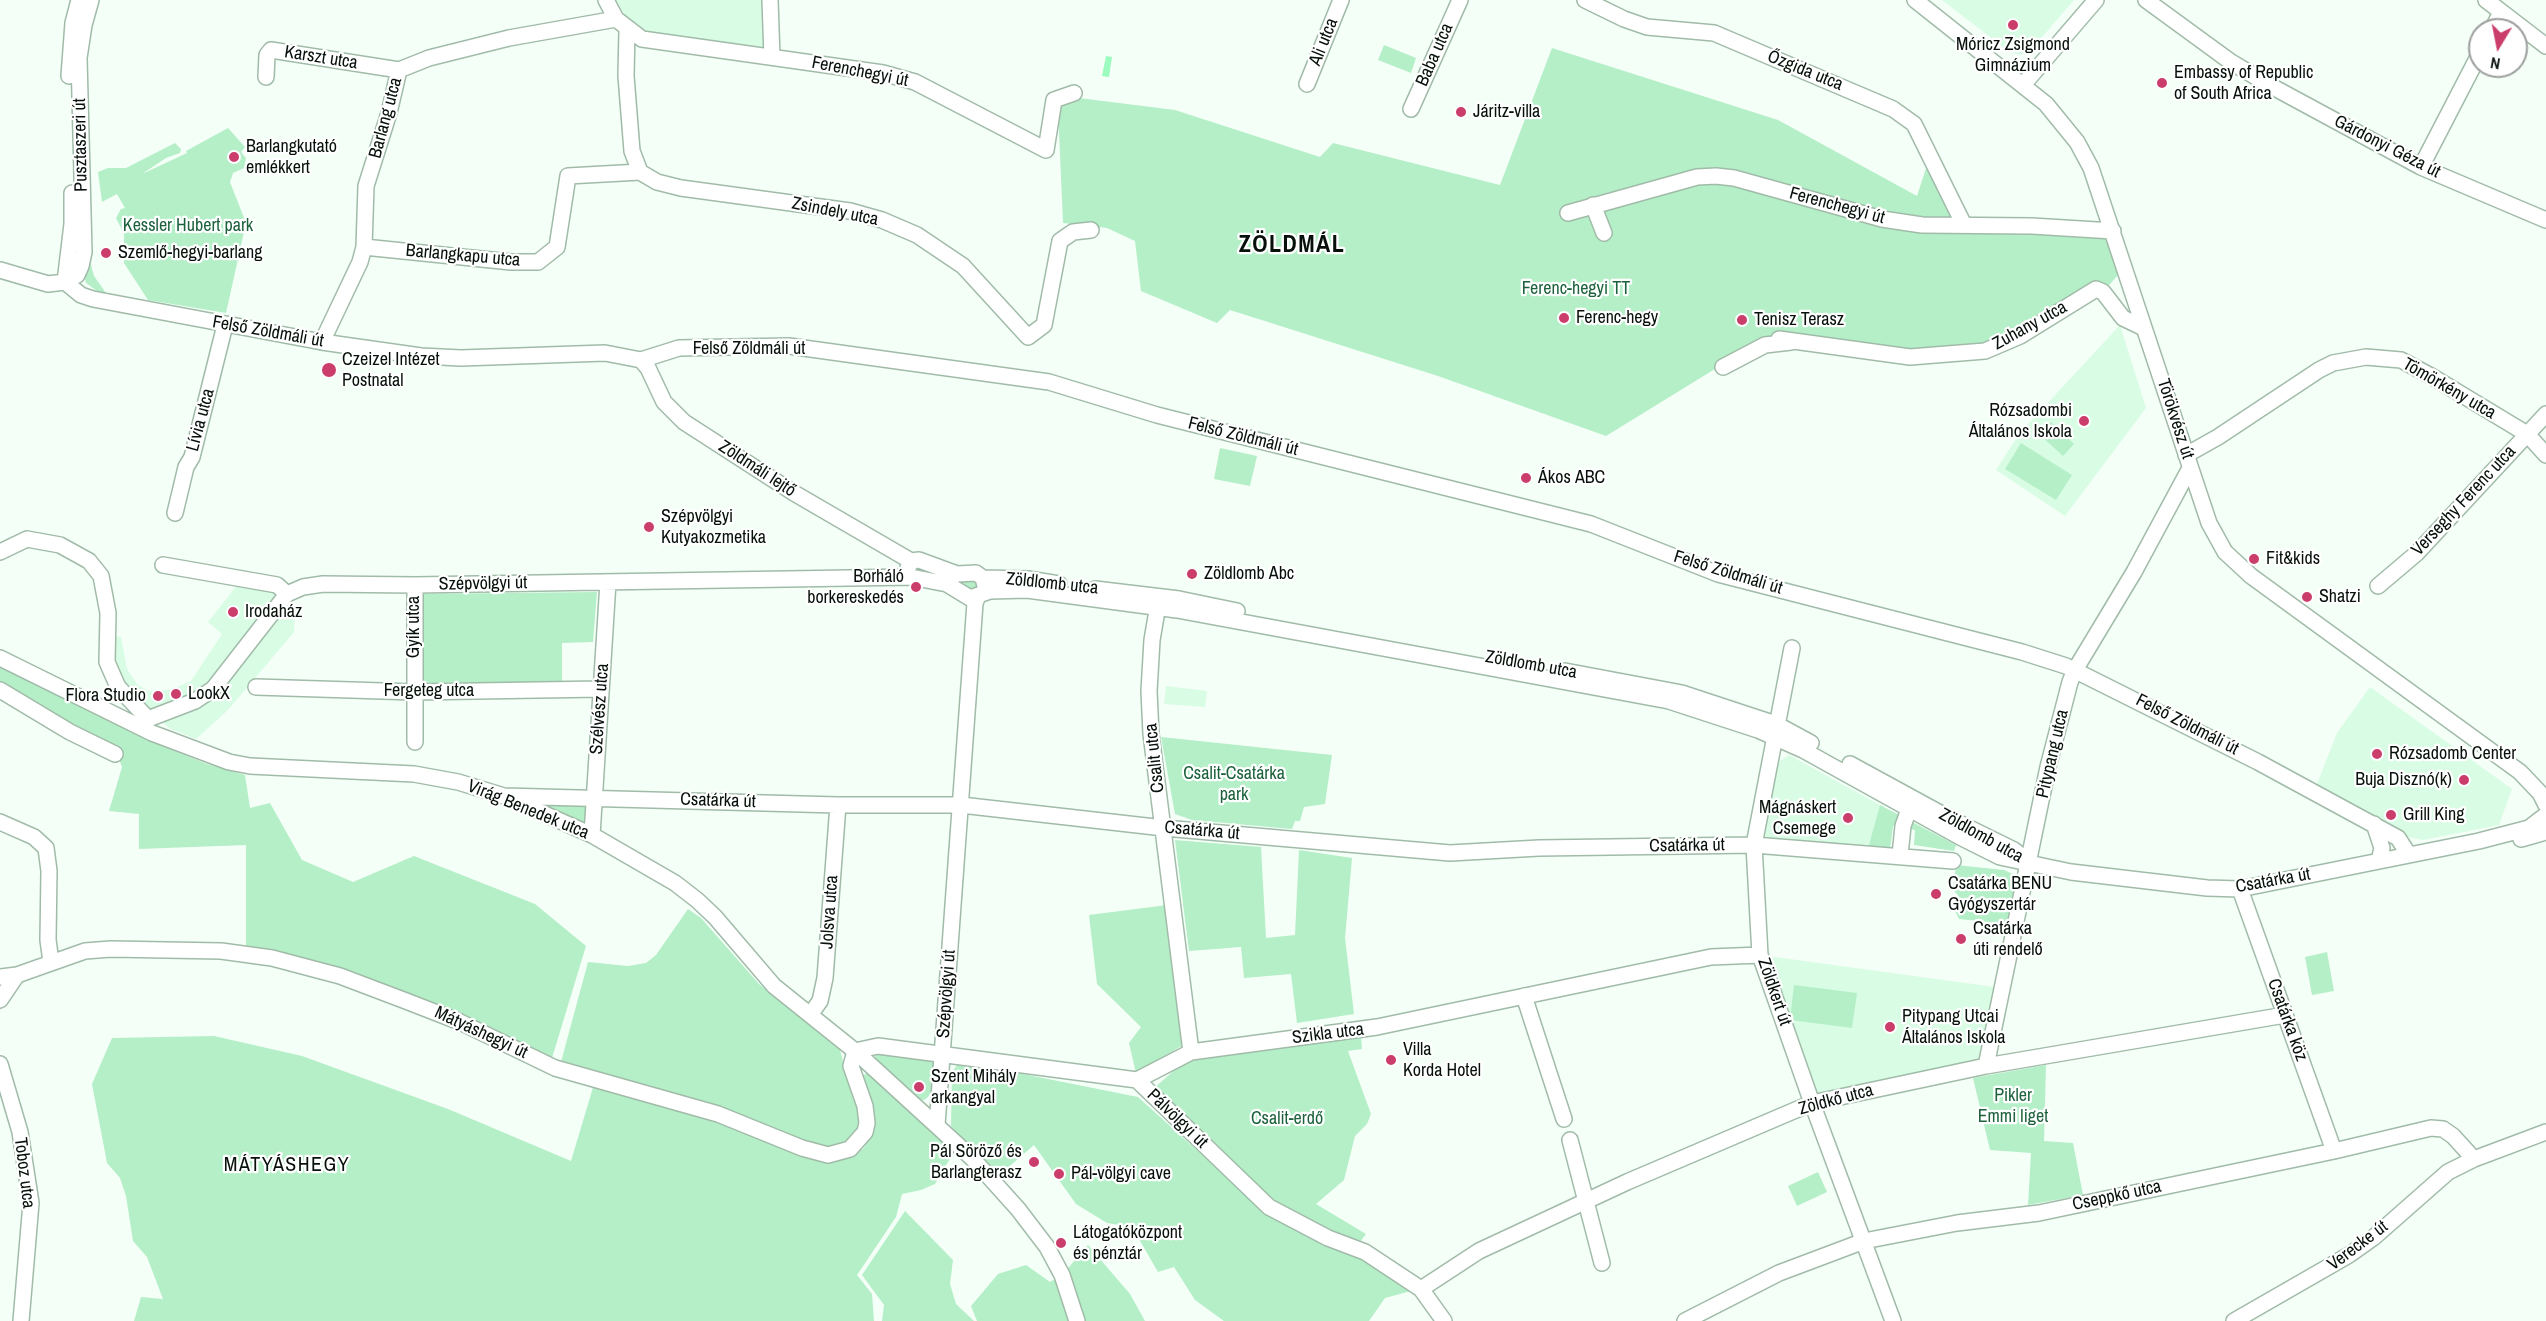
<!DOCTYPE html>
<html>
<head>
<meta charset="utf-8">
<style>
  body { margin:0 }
  #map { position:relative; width:2546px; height:1321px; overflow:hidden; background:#f4fff7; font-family:"Archivo Narrow",sans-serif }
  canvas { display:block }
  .north { position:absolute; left:2468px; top:18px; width:60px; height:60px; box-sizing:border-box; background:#fff; border:2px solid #9c9f9d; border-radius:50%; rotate:190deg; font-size:16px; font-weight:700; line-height:24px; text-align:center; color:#07100a }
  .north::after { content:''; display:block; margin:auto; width:21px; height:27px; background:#cb3e6c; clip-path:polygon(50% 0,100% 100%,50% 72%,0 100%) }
</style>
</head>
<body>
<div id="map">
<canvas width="2546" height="1321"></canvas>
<div class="north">N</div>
</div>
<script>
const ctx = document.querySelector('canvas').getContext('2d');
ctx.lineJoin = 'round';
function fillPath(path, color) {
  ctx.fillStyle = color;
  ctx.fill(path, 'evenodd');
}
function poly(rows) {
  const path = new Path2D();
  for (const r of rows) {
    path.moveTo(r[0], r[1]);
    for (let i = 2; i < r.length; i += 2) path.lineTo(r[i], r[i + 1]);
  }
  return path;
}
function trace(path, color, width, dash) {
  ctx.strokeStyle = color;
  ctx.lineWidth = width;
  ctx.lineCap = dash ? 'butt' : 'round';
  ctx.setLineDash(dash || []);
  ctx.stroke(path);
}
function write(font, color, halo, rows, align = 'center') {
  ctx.font = font + ' "Archivo Narrow",sans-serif';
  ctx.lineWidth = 4.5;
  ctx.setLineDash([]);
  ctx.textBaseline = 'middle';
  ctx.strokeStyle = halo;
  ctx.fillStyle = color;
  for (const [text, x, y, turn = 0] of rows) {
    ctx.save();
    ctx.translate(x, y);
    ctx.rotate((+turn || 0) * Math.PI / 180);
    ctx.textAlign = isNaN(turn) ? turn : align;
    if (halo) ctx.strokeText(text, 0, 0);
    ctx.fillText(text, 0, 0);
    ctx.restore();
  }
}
const built = poly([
  [616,0,765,0,766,51,646,35,629,22],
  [1942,0,2074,0,2030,51,2019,55,2007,50],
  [2120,325,2146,408,2065,516,1996,470,2019,434],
  [238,584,274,590,295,610,294,632,228,710,196,739,169,728,122,686,110,663,109,635,121,637,127,669,137,684,148,691,170,690,191,681,222,634,208,622],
  [1166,686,1207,691,1205,707,1164,704],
  [2370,687,2512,789,2499,825,2423,840,2403,836,2315,789,2337,733],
  [1789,755,1880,805,1868,848,1812,845,1764,837,1777,763],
  [1760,955,2002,988,1986,1066,1812,1103]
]);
const green = poly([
  [1384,45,1416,58,1411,73,1378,60],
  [1552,48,1778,120,1917,196,1930,156,1964,225,2113,231,2126,266,2103,292,2020,336,1948,355,1754,345,1606,436,1438,376,1230,310,1217,323,1141,291,1135,241,1107,228,1063,223,1058,108,1071,97,1175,110,1320,157,1333,143,1500,185],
  [228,128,245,147,241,152,246,158,244,168,233,173,230,182,246,223,226,313,148,300,124,263,124,234,116,218,121,209,125,208,117,194,102,202,98,172,108,168,126,168,175,143,181,149,180,153,166,158,142,174,187,153,186,151],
  [90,261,94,276,106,293,97,291,86,283,84,276],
  [2051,422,2074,444,2063,456,2039,434],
  [2021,443,2072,475,2056,500,2005,469],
  [1220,448,1257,456,1250,486,1214,479],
  [915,565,981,581,976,594,916,573],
  [597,592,593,642,562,643,562,682,424,683,423,594],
  [0,666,155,743,207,764,245,775,250,808,270,803,302,860,353,882,414,856,535,904,586,946,552,1058,246,948,246,845,139,849,139,814,109,811,122,767,117,753,0,684],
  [1161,737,1332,755,1325,804,1304,807,1300,821,1295,821,1292,829,1192,820,1175,814],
  [537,804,586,806,586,823,584,824],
  [1880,805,1956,845,1954,851,1914,845,1915,830,1893,826,1890,849,1868,848],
  [1175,840,1261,847,1266,938,1295,935,1299,850,1352,858,1345,938,1354,1014,1297,1023,1291,974,1244,978,1241,947,1189,951],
  [1956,865,2004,870,2013,874,2017,881,2008,924,1959,919,1955,911,1958,895,1953,890],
  [1167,905,1183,1045,1136,1073,1129,1043,1141,1027,1097,984,1089,915],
  [688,909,701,918,759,984,840,1050,852,1096,863,1106,864,1123,841,1149,825,1150,723,1108,561,1062,588,962,628,966,646,963,656,955],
  [2327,952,2334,991,2312,995,2305,957],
  [1794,985,1857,993,1852,1028,1790,1020],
  [214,1036,302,1056,448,1109,571,1161,594,1084,846,1157,863,1149,873,1133,875,1116,863,1076,870,1069,958,1145,935,1184,921,1190,902,1194,896,1217,857,1275,872,1294,874,1321,134,1321,141,1297,163,1299,147,1257,133,1241,126,1196,120,1178,107,1163,92,1084,112,1038],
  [1361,1036,1362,1049,1348,1051,1371,1114,1367,1124,1355,1136,1344,1180,1316,1204,1366,1234,1360,1242,1303,1218,1276,1201,1236,1168,1153,1089,1187,1059],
  [877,1054,932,1057,935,1060,932,1090,928,1097,924,1100,914,1099,874,1059],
  [968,1063,1138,1097,1263,1210,1304,1235,1360,1254,1411,1291,1385,1298,1369,1321,1224,1321,1195,1300,1174,1267,1158,1272,1132,1227,1107,1223,1076,1204,1034,1145,997,1177,951,1126,952,1072,957,1065],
  [2046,1065,2044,1141,2073,1143,2083,1195,2028,1205,2031,1153,1990,1150,1973,1078],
  [1818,1172,1827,1192,1797,1206,1788,1186],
  [905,1211,953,1260,950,1284,956,1304,974,1321,882,1321,884,1305,862,1275],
  [1088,1245,1130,1294,1145,1321,977,1321,971,1306,998,1274,1026,1265,1050,1282,1062,1275]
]);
const water = poly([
  [1106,56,1112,57,1109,77,1102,76]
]);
const minor = poly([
  [606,0,616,19,642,39,883,73,915,82,1046,150,1054,100,1074,93],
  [770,0,772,57],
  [1585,0,1624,19,1647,27,1714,33,1893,109,1914,124,1964,225],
  [1915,0,2046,104,2077,142,2091,168,2209,523,2225,552,2251,576,2520,772,2540,793,2546,805],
  [2146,0,2231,62,2271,86,2421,167,2546,220],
  [2486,0,2546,46],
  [627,30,626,76,632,151,640,172,657,182,681,188,850,211,882,220,917,235,963,266,1028,337,1044,325,1060,241,1073,232,1091,230],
  [2492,30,2501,12],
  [69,76,73,23,79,0],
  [266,77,267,55,271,50,399,70],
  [1307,84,1341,0],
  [2023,85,2096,0],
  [1411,109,1460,0],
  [2421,167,2480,53],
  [1593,205,1604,233],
  [1568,213,1697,177,1716,176,1734,178,1882,219,1922,225,2032,226,2113,231],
  [364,247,511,262,538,262,557,247,568,176,640,172],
  [0,270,48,284,65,282,77,275,81,266,84,252,79,58,84,25,91,0],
  [65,282,81,295,93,299,322,342,421,356,461,358,605,353,641,360,679,348,789,346,1049,382,1157,415,1591,524,1718,574,2022,652,2066,666,2258,762,2398,838,2409,855],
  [65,282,72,224,72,193],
  [1779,339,1910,357,1985,351,2020,336,2096,289,2103,292,2123,318,2144,328],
  [322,342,360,262,364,247,366,186,389,113,399,70,429,58,509,38,616,19],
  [641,360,648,368,664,402,684,422,794,493,911,561],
  [1723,367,1765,345,1791,342],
  [2186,455,2218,437,2319,370,2333,363,2366,357,2401,360,2431,376,2527,434,2546,455],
  [175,513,186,467,192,457,225,325],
  [0,552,27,539,60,545,89,561,101,576,108,613,107,662,118,687,148,719],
  [163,565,277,585,287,594],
  [908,568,911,561,919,560,957,574,976,573,983,578,985,586],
  [983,578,1028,579,1059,584],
  [415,585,415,742],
  [2378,586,2417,553,2546,414],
  [1095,589,1179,599,1237,611],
  [1159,599,1152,640,1149,691,1151,734,1191,1052],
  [1792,648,1754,845,1760,955,1812,1103,1893,1321],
  [0,658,152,733,229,762,250,766,414,774,458,782,504,796,592,835,675,883,697,900,715,917,774,986,855,1051,972,1158,1018,1209,1047,1247,1062,1275,1077,1321],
  [1565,671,1682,693,1776,724,1811,743],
  [256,687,414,692,601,689],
  [0,690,70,732,115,754],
  [138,726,148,719,195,701,213,689,287,594,303,587,323,584,415,585,911,577,947,584,970,598,990,591,1027,590,1177,610,1669,701,1758,730,1803,750,1960,837,2000,857,2071,872,2207,888,2240,889,2479,841,2529,828,2546,815],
  [1850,764,1949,818,2014,850,2029,862],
  [504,796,838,805,961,805,1164,828,1450,853,1539,848,1754,845,1953,861],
  [0,822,34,837,46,848,49,871,48,940,51,962],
  [2374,824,2382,848,2379,861],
  [592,835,608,582],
  [2521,839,2546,832],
  [1900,855,1903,826,1909,809],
  [2240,889,2334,1151],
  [0,977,17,975,85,951,111,949,221,951,272,958,340,976,406,1001,460,1022,555,1068,718,1114,802,1148,828,1155,850,1149,865,1132,867,1123,865,1106,851,1066,855,1051],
  [1524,996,1564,1119],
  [0,1000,17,975],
  [810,1015,820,1001,825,978,838,805],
  [855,1051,878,1046,1137,1080,1269,1207,1328,1238,1365,1252,1421,1289,1444,1321],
  [0,1064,20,1132,31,1203,21,1321],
  [1986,1066,2048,767,2070,682,2075,670,2134,572,2190,468],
  [1137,1080,1191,1052,1377,1027,1711,957,1760,955],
  [937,1125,975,603,978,596],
  [1570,1140,1602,1263],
  [1421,1289,1479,1251,1627,1182,1812,1103,1986,1066,2285,1015],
  [1685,1321,1779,1273,1864,1241,1957,1223,2039,1213,2334,1151,2431,1128,2443,1129,2453,1136,2474,1159,2546,1132],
  [2234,1321,2349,1255,2373,1238,2448,1172,2474,1159]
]);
const markers = [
  [2013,25,6,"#cb3e6c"],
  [2162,83,6,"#cb3e6c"],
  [1461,112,6,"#cb3e6c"],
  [234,157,6,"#cb3e6c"],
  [106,253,6,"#cb3e6c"],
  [1564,318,6,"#cb3e6c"],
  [1742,320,6,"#cb3e6c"],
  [329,370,8,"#cb3e6c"],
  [2084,421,6,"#cb3e6c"],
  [1526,478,6,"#cb3e6c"],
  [649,527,6,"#cb3e6c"],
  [2254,559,6,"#cb3e6c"],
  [1192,574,6,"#cb3e6c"],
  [916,587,6,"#cb3e6c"],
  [2307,597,6,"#cb3e6c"],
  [233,612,6,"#cb3e6c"],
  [176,694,6,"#cb3e6c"],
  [158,696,6,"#cb3e6c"],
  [2377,754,6,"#cb3e6c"],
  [2464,780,6,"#cb3e6c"],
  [2391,815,6,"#cb3e6c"],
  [1848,818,6,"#cb3e6c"],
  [1936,894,6,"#cb3e6c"],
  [1961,939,6,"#cb3e6c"],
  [1890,1027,6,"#cb3e6c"],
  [1391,1060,6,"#cb3e6c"],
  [919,1087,6,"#cb3e6c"],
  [1034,1162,6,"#cb3e6c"],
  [1059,1174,6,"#cb3e6c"],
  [1061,1243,6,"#cb3e6c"]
];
const streetNames = [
  ["Ali utca",1324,42,-68],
  ["Baba utca",1435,55,-66],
  ["Karszt utca",321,58,9],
  ["Őzgida utca",1805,71,22],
  ["Ferenchegyi út",860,72,11],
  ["Barlang utca",386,118,-75],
  ["Pusztaszeri út",81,145,-91],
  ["Gárdonyi Géza út",2387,147,27],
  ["Ferenchegyi út",1837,206,15],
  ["Zsindely utca",835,212,11],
  ["Barlangkapu utca",463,256,5],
  ["Zuhany utca",2030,326,-29],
  ["Felső Zöldmáli út",268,332,10],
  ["Felső Zöldmáli út",749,349],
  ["Tömörkény utca",2449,389,30],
  ["Törökvész út",2175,419,72],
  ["Lívia utca",201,420,-75],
  ["Felső Zöldmáli út",1243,437,14],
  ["Zöldmáli lejtő",757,469,33],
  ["Verseghy Ferenc utca",2464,501,-47],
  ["Felső Zöldmáli út",1728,573,17],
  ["Szépvölgyi út",483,584,-1],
  ["Zöldlomb utca",1052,584,6],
  ["Gyík utca",414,627,-90],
  ["Zöldlomb utca",1531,665,10],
  ["Fergeteg utca",429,691],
  ["Szélvész utca",600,709,-86],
  ["Felső Zöldmáli út",2187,725,27],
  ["Pitypang utca",2053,754,-77],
  ["Csalit utca",1155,758,-96],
  ["Csatárka út",718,801,2],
  ["Virág Benedek utca",528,810,22],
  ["Csatárka út",1202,831,5],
  ["Zöldlomb utca",1981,836,29],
  ["Csatárka út",1687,846,-1],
  ["Csatárka út",2273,881,-10],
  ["Jolsva utca",830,912,-86],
  ["Zöldkert út",1774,992,71],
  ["Szépvölgyi út",947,994,-86],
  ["Csatárka köz",2287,1020,70],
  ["Mátyáshegyi út",481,1033,25],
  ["Szikla utca",1328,1034,-7],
  ["Zöldkő utca",1836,1100,-15],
  ["Pálvölgyi út",1177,1119,44],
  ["Toboz utca",24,1173,83],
  ["Cseppkő utca",2117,1196,-12],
  ["Verecke út",2358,1246,-37]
];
const poiNames = [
  ["Móricz Zsigmond",2013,45,"center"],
  ["Gimnázium",2013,66,"center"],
  ["Embassy of Republic",2174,73],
  ["of South Africa",2174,94],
  ["Járitz-villa",1473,112],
  ["Barlangkutató",246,147],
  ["emlékkert",246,168],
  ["Szemlő-hegyi-barlang",118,253],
  ["Ferenc-hegy",1576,318],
  ["Tenisz Terasz",1754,320],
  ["Czeizel Intézet",342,360],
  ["Postnatal",342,381],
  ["Rózsadombi",2072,411,"right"],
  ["Általános Iskola",2072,432,"right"],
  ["Ákos ABC",1538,478],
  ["Szépvölgyi",661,517],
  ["Kutyakozmetika",661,538],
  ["Fit&kids",2266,559],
  ["Zöldlomb Abc",1204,574],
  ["Borháló",904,577,"right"],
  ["borkereskedés",904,598,"right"],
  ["Shatzi",2319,597],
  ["Irodaház",245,612],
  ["LookX",188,694],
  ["Flora Studio",146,696,"right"],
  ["Rózsadomb Center",2389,754],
  ["Buja Disznó(k)",2452,780,"right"],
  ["Mágnáskert",1836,808,"right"],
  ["Csemege",1836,829,"right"],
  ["Grill King",2403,815],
  ["Csatárka BENU",1948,884],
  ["Gyógyszertár",1948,905],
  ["Csatárka",1973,929],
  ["úti rendelő",1973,950],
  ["Pitypang Utcai",1902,1017],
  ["Általános Iskola",1902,1038],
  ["Villa",1403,1050],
  ["Korda Hotel",1403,1071],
  ["Szent Mihály",931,1077],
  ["arkangyal",931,1098],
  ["Pál Söröző és",1022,1152,"right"],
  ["Barlangterasz",1022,1173,"right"],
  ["Pál-völgyi cave",1071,1174],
  ["Látogatóközpont",1073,1233],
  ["és pénztár",1073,1254]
];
const parkNames = [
  ["Kessler Hubert park",188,226],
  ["Ferenc-hegyi TT",1576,289],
  ["Csalit-Csatárka",1234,774],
  ["park",1234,795],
  ["Pikler",2013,1096],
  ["Emmi liget",2013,1117],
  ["Csalit-erdő",1287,1119]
];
const neighbourhoodNames = [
  ["MÁTYÁSHEGY",287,1166]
];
const districtNames = [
  ["ZÖLDMÁL",1292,246]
];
fillPath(built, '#d9fce4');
fillPath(green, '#b5efc8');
fillPath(water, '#9cfcbf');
trace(minor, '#a1bba9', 18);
trace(minor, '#fff', 15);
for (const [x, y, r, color] of markers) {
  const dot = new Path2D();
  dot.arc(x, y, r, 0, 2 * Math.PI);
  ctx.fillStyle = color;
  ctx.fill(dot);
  trace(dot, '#fff', 2);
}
write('18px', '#07100a', '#fff', streetNames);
write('18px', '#07100a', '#fff', poiNames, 'left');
write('18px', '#1d623c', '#fff', parkNames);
ctx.letterSpacing = '1.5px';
write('20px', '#07100a', '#fff', neighbourhoodNames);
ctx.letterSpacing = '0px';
ctx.letterSpacing = '1.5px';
write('bold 24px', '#07100a', '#fff', districtNames);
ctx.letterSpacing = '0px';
</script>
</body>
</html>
